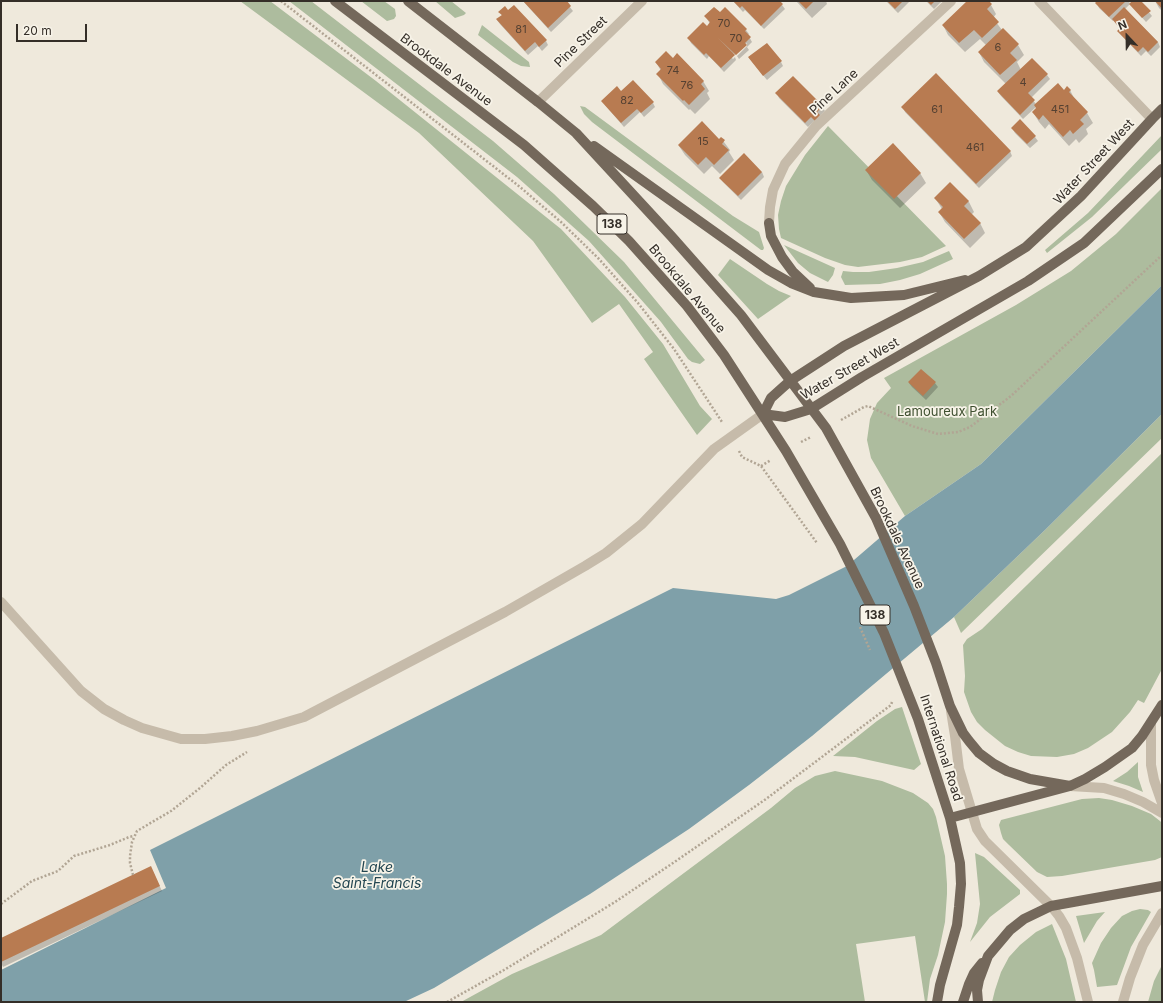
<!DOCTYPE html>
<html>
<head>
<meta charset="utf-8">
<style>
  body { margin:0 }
  #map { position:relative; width:1163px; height:1003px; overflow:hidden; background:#efe9dc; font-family:Inter,sans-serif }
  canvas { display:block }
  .frame { position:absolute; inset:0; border:2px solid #342e28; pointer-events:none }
  .north { position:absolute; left:1107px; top:16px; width:40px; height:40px; -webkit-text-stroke:3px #f7f3e8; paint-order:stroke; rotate:338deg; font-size:11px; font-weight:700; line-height:16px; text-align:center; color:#342e28 }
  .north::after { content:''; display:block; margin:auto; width:14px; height:18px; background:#342e28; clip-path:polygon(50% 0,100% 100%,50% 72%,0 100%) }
  .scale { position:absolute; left:16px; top:24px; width:71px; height:18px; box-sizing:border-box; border:2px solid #342e28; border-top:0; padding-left:5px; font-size:12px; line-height:14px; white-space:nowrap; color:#342e28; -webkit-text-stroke:3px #f7f3e8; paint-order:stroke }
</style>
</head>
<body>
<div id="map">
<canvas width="1163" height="1003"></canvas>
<div class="frame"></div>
<div class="north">N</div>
<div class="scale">20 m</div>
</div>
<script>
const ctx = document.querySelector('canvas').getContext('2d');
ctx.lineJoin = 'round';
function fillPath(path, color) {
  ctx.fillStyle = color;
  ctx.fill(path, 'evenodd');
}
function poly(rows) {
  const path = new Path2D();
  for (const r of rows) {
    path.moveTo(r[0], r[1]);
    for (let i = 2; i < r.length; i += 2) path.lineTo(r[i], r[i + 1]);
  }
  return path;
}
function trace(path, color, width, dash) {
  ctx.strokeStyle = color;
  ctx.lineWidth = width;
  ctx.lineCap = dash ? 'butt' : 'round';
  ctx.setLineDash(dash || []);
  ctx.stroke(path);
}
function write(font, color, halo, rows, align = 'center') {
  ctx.font = font + ' Inter,sans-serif';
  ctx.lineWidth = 3.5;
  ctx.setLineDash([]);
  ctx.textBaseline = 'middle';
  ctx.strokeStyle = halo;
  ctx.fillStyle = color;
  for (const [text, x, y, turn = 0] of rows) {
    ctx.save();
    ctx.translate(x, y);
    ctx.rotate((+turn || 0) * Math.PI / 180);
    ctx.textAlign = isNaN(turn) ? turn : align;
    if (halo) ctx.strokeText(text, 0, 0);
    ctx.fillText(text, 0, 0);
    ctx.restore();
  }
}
const green = poly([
  [240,1,270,1,376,81,561,229,625,297,663,344,700,406,712,419,697,435,644,359,653,352,619,304,592,323,533,241,419,133],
  [289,1,311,1,493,141,554,194,624,262,705,360,700,364,692,362,688,359,661,322,589,241,517,177],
  [361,1,384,1,395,9,396,16,394,19,387,21],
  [435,1,451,1,466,13,464,15,455,18],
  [482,25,529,62,530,67,521,66,513,62,478,35],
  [580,106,585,107,733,216,759,232,764,248,763,250,761,250,592,122,584,114],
  [828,126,946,246,922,257,900,262,858,267,845,265,825,258,781,238,779,229,778,215,781,201,786,186,805,155],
  [1162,135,1162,149,1092,217,1047,253,1045,250,1088,213],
  [1162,188,1162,285,981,464,905,516,871,458,867,440,870,419,877,403,891,388,884,378,1016,305,1071,271,1116,234],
  [784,245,835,268,833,275,828,282,810,273,798,263],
  [949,251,953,259,920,274,900,280,880,284,845,285,841,277,843,271,853,272,869,272,897,268,923,262],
  [730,259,767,284,779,291,791,296,758,319,718,275],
  [1162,414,1162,438,961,633,954,617,1045,530],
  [1162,453,1162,669,1144,703,1138,700,1130,712,1112,732,1088,748,1074,754,1057,757,1031,756,1018,752,1005,746,985,730,977,722,971,712,964,692,965,676,963,645,967,639,982,629],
  [902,707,921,764,914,770,855,757,833,756,877,721,895,709],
  [1138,762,1138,777,1143,792,1129,786,1113,781,1127,772],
  [835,771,882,781,913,793,928,803,933,809,936,817,945,856,947,884,947,894,945,922,938,955,930,979,927,1002,925,1002,915,936,856,944,865,1002,461,1002,512,974,601,935,771,808,795,788,815,776],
  [1099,798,1112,800,1132,806,1151,814,1160,821,1162,823,1162,857,1155,860,1062,876,1047,877,1037,872,1009,845,1003,839,1001,833,999,825,1001,820,1082,799],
  [975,853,984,857,1020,890,1020,894,990,917,970,942,977,923,980,904],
  [1140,909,1148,910,1151,912,1131,947,1117,985,1097,987,1094,970,1092,963,1101,943,1111,928,1122,916,1132,911],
  [1105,912,1097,921,1084,943,1076,916],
  [1052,924,1066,959,1076,1002,992,1002,995,990,1001,972,1009,957,1020,945,1036,932],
  [1162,965,1162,1002,1148,1002,1154,981]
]);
const water = poly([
  [1162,285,1162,414,1045,530,954,617,812,736,749,785,689,829,590,894,434,988,404,1002,1,1002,1,970,166,888,150,850,673,588,776,599,789,595,847,566,905,516,981,464]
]);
const shadow = poly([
  [523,1,565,1,573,11,551,32],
  [733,1,779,1,785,9,764,29,745,10,743,12],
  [796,1,826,1,827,4,812,18],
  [886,1,910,1,898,13],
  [926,1,942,1,934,9],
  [969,1,987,1,991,5,996,14,993,18,1002,30,1018,45,1024,55,1017,62,1021,70,1047,75,1050,79,1031,98,1036,104,1064,91,1070,90,1075,100,1087,113,1093,123,1086,129,1088,134,1079,143,1076,139,1069,146,1049,124,1045,129,1039,122,1033,112,1037,109,1036,107,1023,119,1001,96,998,92,1006,84,984,62,979,52,986,45,980,39,965,52,948,35,943,25],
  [1099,1,1129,1,1130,4,1134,1,1140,1,1152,16,1146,22,1130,4,1125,9,1158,42,1160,47,1151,56,1146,51,1141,56,1121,35,1118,31,1120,29,1113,20,1113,21,1099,8,1097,3],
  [1155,1,1162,1,1162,11,1159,8],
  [500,12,546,41,548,45,542,51,538,46,528,55,500,24,497,20,502,16],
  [720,14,740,24,746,30,749,34,748,35,752,42,747,47,749,50,739,59,737,56,747,46,747,43,735,55,733,53,732,58,733,59,735,57,736,60,724,72,709,56,707,59,691,43,689,38,711,32,710,24,706,17],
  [749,58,781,62,783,66,767,80],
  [673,59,703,81,709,91,707,93,710,99,695,114,690,109,689,110,663,84,658,74,661,71,656,62],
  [793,77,822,107,825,111,808,127,779,98,777,93],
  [621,92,653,103,655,107,644,117,640,112,624,127,605,105],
  [903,107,1010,151,1012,156,979,188,905,112],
  [1012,128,1035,137,1038,141,1030,148,1015,133],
  [721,138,730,150,729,152,734,160,720,174,712,166,704,174,685,155,679,146,719,140],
  [866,170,920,173,926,183,900,208,872,180],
  [762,172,764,177,741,200,723,182,720,178],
  [950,183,969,202,974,212,971,215,980,223,985,233,970,248,945,222,939,212,942,209,935,198],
  [909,383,935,383,938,387,926,400,912,387],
  [153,872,162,891,3,967,1,963,1,939]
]);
const building = poly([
  [523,1,567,1,571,6,548,28],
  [733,1,780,1,783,4,761,26,742,6,740,8],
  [798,1,814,1,806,9],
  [887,1,903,1,895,9],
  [927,1,935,1,931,5],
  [967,1,989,1,992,4,987,9,999,22,982,38,974,30,959,43,942,25],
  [1097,1,1126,1,1109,17,1095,3],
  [1132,1,1141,1,1151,11,1142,18,1129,4],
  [1155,1,1162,1,1162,9],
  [514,5,547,40,539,47,535,42,525,51,496,19,502,15,498,12,505,6,508,10],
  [714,7,720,12,725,7,747,29,745,31,751,37,745,43,747,45,736,55,718,38,735,55,721,68,706,53,704,55,687,38,703,22,707,26,710,22,704,16],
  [1124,7,1158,42,1148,52,1143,47,1138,52,1117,31,1120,28,1112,19],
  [1003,28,1019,44,1010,53,1017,60,1000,75,978,52],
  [767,43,782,61,763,76,748,57],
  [666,51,673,58,677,53,704,81,701,84,705,89,689,105,684,100,683,101,656,74,661,69,655,62],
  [1032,58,1048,74,1028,93,1035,100,1020,115,997,91],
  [936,73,1011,151,976,184,901,107],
  [793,76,823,106,817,112,820,115,815,121,811,117,805,123,775,93],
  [633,80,654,102,641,113,637,109,621,123,601,101,617,86,621,91],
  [1058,83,1064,90,1067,86,1071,90,1069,92,1088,112,1080,120,1084,124,1073,134,1070,130,1063,137,1043,115,1039,120,1032,112,1036,108,1034,105],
  [1020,119,1036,136,1027,144,1011,128],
  [702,121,719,139,721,137,725,140,722,144,729,150,714,165,706,157,698,165,678,145],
  [893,143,921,173,894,199,865,170],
  [744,153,762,172,738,196,719,178],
  [950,182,969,201,964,206,981,223,964,239,938,212,943,207,934,198],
  [921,369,936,382,923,396,908,382],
  [151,866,160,886,1,962,1,938]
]);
const path = poly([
  [281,1,520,187,561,222,599,259,638,303,674,349,722,422],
  [841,420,864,407,868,406,912,426,938,434,958,432,970,427,1011,396,1162,255],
  [801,442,811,437],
  [739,451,742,457,761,466,817,543],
  [761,466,771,460],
  [860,627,870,650],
  [133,875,130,863,130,856,132,842,137,831,171,811,200,788,226,765,247,752],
  [1,904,32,881,58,871,74,856,110,845,129,837,134,836],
  [447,1002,504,970,615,902,673,863,766,799,891,705,892,702]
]);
const lane = poly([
  [1,602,81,691,104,709,124,720,142,728,181,739,205,739,232,736,257,731,304,717,505,612,585,566,606,553,642,524,714,449,763,414],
  [1151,724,1151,765,1154,780,1162,803],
  [1070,786,1104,788,1124,794,1143,802,1162,813]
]);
const street = poly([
  [1039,1,1152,119],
  [538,102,642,1],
  [769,223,770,207,773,190,785,164,816,126,951,1],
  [951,711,955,736,959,769,977,829,985,841,1051,906,1059,916,1066,928,1077,958,1088,1002],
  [1123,1002,1130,978,1143,945,1162,913]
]);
const primary = poly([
  [335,1,524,145,593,206,629,241,687,306,724,355,786,451,840,544,884,633,918,719,950,818,960,863,961,884,959,907,957,925,940,985,937,1002],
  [408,1,538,102,576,133,672,237,741,315,826,428,876,518,914,606,936,663,950,706,963,733,969,741,979,753,994,764,1007,771,1030,779,1070,786],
  [594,146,768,270,791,283,814,292,851,298,904,295,965,280],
  [769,223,771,236,782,257,793,272,810,288],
  [763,414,771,398,781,389,790,381,844,346,979,276,1026,247,1081,196,1152,119,1162,109],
  [763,414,785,417,811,409,862,377,1028,281,1084,243,1162,169],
  [950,818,1070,786,1085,779,1105,767,1132,748,1142,736,1162,705],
  [963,1002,969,984,974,973,982,963],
  [978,1002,977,990,979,980,988,956,1010,930,1024,919,1051,906,1162,886]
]);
const numberNames = [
  ["70",724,24],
  ["81",521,30],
  ["70",736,39],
  ["6",998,48],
  ["74",673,71],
  ["4",1023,83],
  ["76",687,86],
  ["82",627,101],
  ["61",937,110],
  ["451",1060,110],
  ["15",703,142],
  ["461",975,148]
];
const shields = [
  [612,224,30],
  [875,615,30]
];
const shieldNames = [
  ["138",612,224],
  ["138",875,615]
];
const streetNames = [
  ["Pine Street",581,42,-44],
  ["Brookdale Avenue",446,70,37],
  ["Pine Lane",834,92,-43],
  ["Water Street West",1094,162,-47],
  ["Brookdale Avenue",687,289,50],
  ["Water Street West",850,369,-30],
  ["Brookdale Avenue",897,538,65],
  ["International Road",941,748,72]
];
const parkNames = [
  ["Lamoureux Park",947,412]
];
const waterNames = [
  ["Lake",377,868],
  ["Saint-Francis",377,884]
];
fillPath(green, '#adbc9e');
fillPath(water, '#7fa0a9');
fillPath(shadow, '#0003');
fillPath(building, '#b87b51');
trace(path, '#b1a594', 2.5, [2, 2]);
trace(lane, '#c6bbaa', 10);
trace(street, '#c6bbaa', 10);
trace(primary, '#74685b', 10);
write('11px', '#554132', null, numberNames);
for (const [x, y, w] of shields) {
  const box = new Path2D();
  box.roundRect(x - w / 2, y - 10, w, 20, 3);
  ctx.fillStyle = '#f7f3e8';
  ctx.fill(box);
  trace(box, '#342e28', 1);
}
write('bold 12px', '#342e28', null, shieldNames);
write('13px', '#342e28', '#f7f3e8', streetNames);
write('13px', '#3e4f2f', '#f7f3e8', parkNames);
write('italic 14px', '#234651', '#f7f3e8', waterNames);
</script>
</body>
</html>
